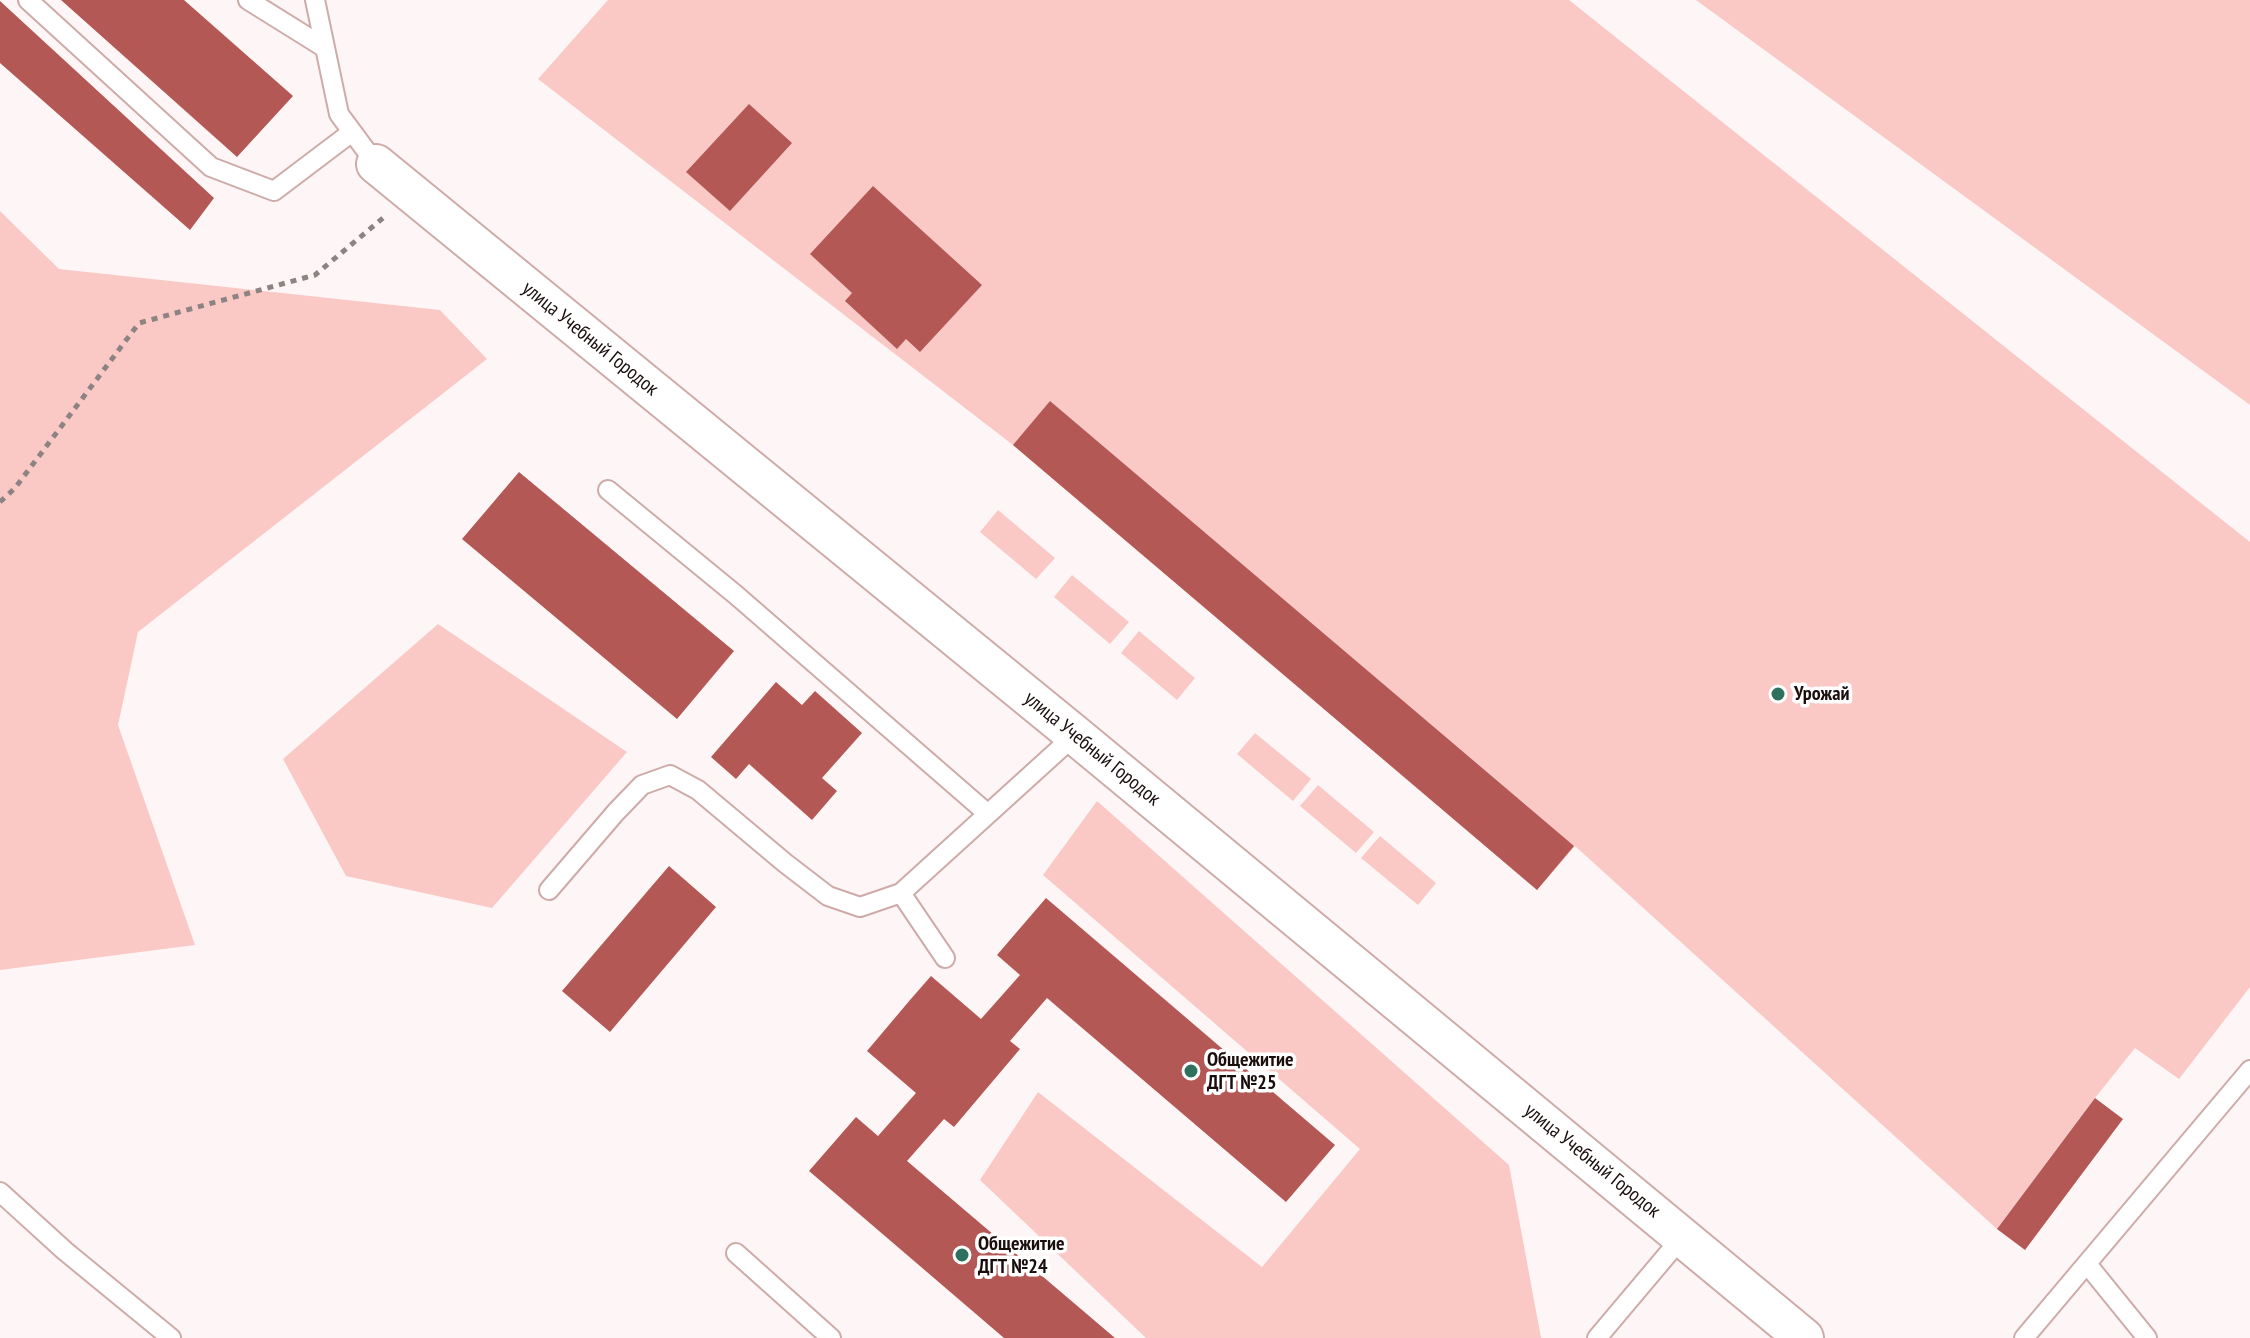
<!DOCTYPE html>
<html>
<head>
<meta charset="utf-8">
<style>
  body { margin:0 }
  canvas { display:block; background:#fef6f6 }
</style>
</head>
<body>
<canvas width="2250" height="1338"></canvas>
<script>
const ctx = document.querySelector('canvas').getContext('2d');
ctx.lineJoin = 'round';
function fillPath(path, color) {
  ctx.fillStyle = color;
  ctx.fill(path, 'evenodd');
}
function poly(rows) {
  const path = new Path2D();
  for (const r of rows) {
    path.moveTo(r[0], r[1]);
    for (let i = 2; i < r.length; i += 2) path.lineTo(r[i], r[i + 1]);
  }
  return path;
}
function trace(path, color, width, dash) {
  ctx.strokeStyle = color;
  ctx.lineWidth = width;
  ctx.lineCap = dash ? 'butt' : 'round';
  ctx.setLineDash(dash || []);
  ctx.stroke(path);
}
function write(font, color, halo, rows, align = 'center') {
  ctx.font = font + ' "PT Sans Narrow",sans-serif';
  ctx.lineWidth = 7;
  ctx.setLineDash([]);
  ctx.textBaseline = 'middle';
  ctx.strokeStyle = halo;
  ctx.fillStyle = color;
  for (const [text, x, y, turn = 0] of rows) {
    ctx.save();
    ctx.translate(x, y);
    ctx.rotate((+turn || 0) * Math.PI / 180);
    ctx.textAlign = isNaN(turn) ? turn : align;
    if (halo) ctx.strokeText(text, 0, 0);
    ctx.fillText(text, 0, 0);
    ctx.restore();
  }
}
const green = poly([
  [608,0,1569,0,2250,542,2250,987,2179,1079,2135,1048,2095,1098,1997,1229,1575,846,1537,890,1013,445,538,79],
  [1696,0,2250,0,2250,405],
  [0,211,59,269,440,310,487,359,138,632,118,725,195,945,0,970],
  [998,510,1055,558,1036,579,980,532],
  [1072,575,1129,622,1110,644,1054,597],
  [438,624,627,752,492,908,346,876,283,759],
  [1139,631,1195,678,1177,700,1121,653],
  [1255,733,1311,779,1293,801,1237,754],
  [1318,785,1374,832,1356,853,1300,806],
  [1097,801,1509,1165,1541,1338,1146,1338,980,1180,1038,1092,1262,1267,1360,1149,1043,875],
  [1380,836,1436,883,1418,905,1361,858]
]);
const building = poly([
  [61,0,184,0,293,96,237,157],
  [0,1,214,198,190,230,0,63],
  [749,104,792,143,730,211,686,172],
  [873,186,982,285,920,352,906,339,897,349,845,301,852,293,810,254],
  [1050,401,1574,846,1537,890,1013,445],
  [519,472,734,651,677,719,462,539],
  [776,682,802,705,815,691,862,733,822,778,837,791,812,820,749,764,736,779,711,757],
  [669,866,716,907,610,1032,562,991],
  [1046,898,1335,1145,1286,1202,1047,998,1010,1041,1020,1049,954,1127,944,1119,907,1161,1115,1338,1004,1338,809,1171,856,1117,878,1136,916,1093,867,1051,910,1000,931,976,981,1019,1020,975,997,955],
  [2095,1098,2123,1119,2025,1250,1997,1229]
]);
const path = poly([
  [0,502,15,488,139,323,315,275,383,218]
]);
const service = poly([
  [28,0,211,167,274,191,352,132],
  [248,0,325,48],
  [315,0,339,114,376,164],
  [608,490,736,595,988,814],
  [549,890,616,812,642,785,670,775,698,790,785,863,828,896,860,907,901,893],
  [945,958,901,893,1075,735],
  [0,1192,65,1251,171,1338],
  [736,1253,831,1338],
  [2087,1264,2147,1338],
  [1597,1338,1683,1236],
  [2024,1338,2250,1070]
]);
const minor = poly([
  [376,164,1075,735,1804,1338]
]);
const markers = [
  [1778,694,8,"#2f705f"],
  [1191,1071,8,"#2f705f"],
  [962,1255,8,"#2f705f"]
];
const streetNames = [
  ["улица Учебный Городок",590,339,39],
  ["улица Учебный Городок",1092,749,39],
  ["улица Учебный Городок",1592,1161,39]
];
const poiNames = [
  ["Урожай",1794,694],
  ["Общежитие",1207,1060],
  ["ДГТ №25",1207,1083],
  ["Общежитие",978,1244],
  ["ДГТ №24",978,1267]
];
fillPath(green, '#fac9c5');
fillPath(building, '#b35855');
trace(service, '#ceaba9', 22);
trace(minor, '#ceaba9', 42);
trace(path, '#8d8383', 5, [6, 6]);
trace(service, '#fff', 18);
trace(minor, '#fff', 38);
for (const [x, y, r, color] of markers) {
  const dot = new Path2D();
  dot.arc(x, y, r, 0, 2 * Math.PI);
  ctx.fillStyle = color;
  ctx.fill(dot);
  trace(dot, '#fff', 3);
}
write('20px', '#1a0e0d', '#fff', streetNames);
write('bold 20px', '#1a0e0d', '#fff', poiNames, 'left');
</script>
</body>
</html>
